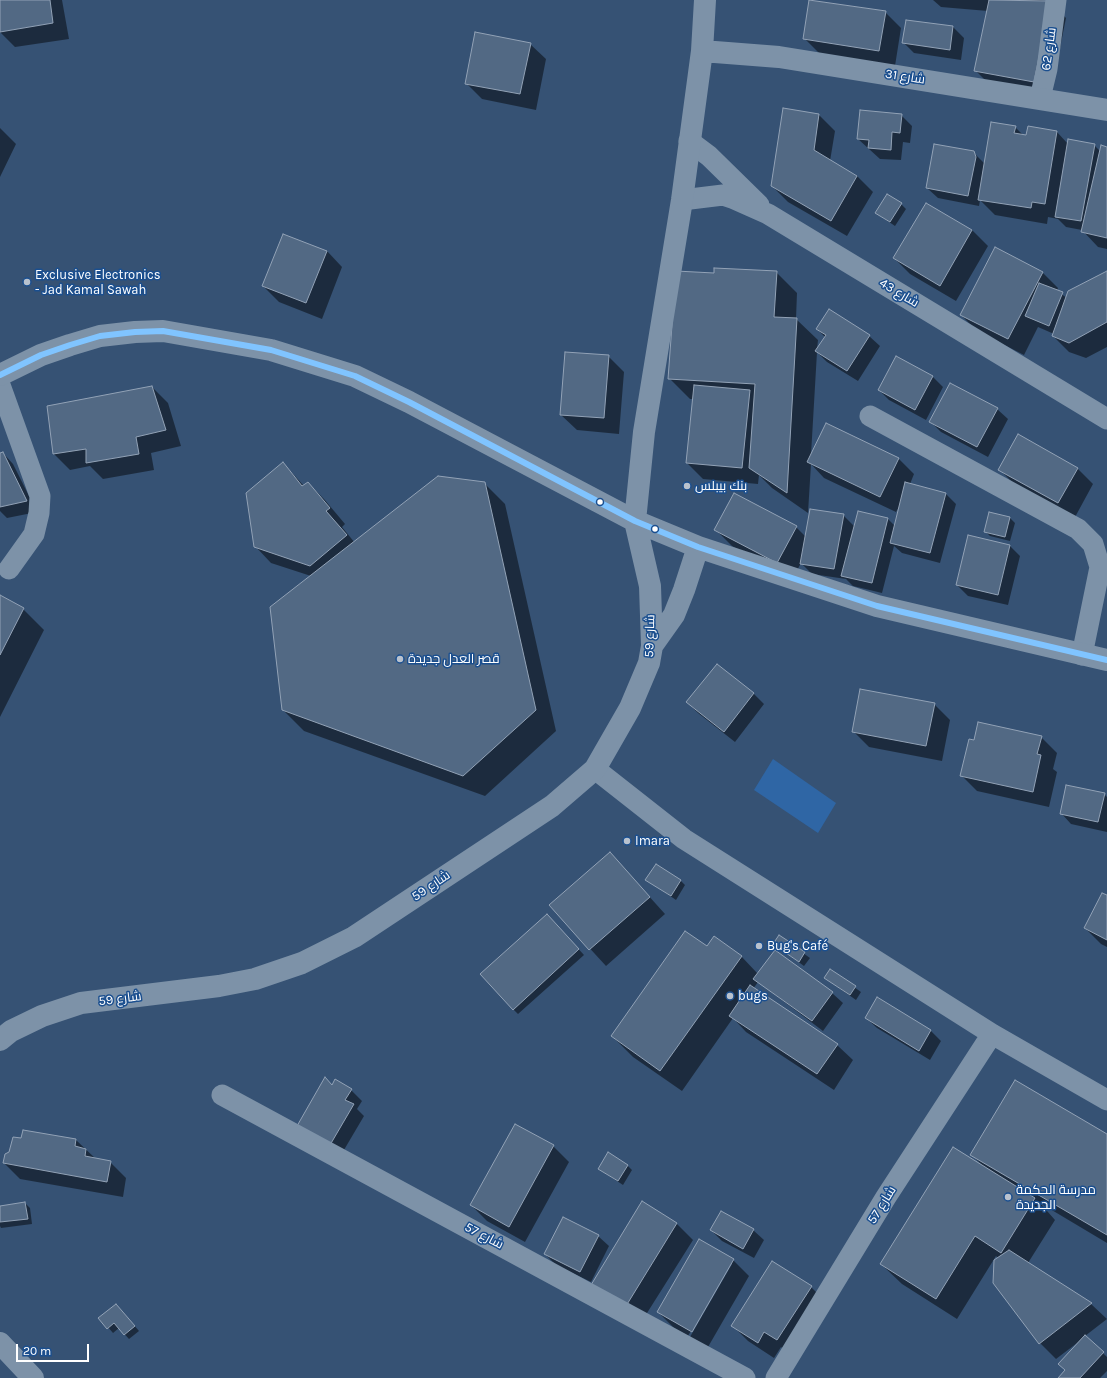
<!DOCTYPE html>
<html>
<head>
<meta charset="utf-8">
<style>
  body { margin:0 }
  #map { position:relative; width:1107px; height:1378px; overflow:hidden; background:#365274; font-family:Karla,sans-serif }
  canvas { display:block }
  .scale { position:absolute; left:16px; top:1344px; width:73px; height:18px; box-sizing:border-box; border:2px solid #fff; border-top:0; padding-left:5px; font-size:12px; line-height:14px; white-space:nowrap; color:#fff; -webkit-text-stroke:3px #1b4f8f; paint-order:stroke }
</style>
</head>
<body>
<div id="map">
<canvas width="1107" height="1378"></canvas>
<div class="scale">20 m</div>
</div>
<script>
const ctx = document.querySelector('canvas').getContext('2d');
ctx.lineJoin = 'round';
function fillPath(path, color) {
  ctx.fillStyle = color;
  ctx.fill(path, 'evenodd');
}
function poly(rows) {
  const path = new Path2D();
  for (const r of rows) {
    path.moveTo(r[0], r[1]);
    for (let i = 2; i < r.length; i += 2) path.lineTo(r[i], r[i + 1]);
  }
  return path;
}
function trace(path, color, width, dash) {
  ctx.strokeStyle = color;
  ctx.lineWidth = width;
  ctx.lineCap = dash ? 'butt' : 'round';
  ctx.setLineDash(dash || []);
  ctx.stroke(path);
}
function write(font, color, halo, rows, align = 'center') {
  ctx.font = font + ' Karla,Cairo,sans-serif';
  ctx.lineWidth = 3;
  ctx.setLineDash([]);
  ctx.textBaseline = 'middle';
  ctx.strokeStyle = halo;
  ctx.fillStyle = color;
  for (const [text, x, y, turn = 0] of rows) {
    ctx.save();
    ctx.translate(x, y);
    ctx.rotate((+turn || 0) * Math.PI / 180);
    ctx.textAlign = isNaN(turn) ? turn : align;
    if (halo) ctx.strokeText(text, 0, 0);
    ctx.fillText(text, 0, 0);
    ctx.restore();
  }
}
const green = poly([
  [773,759,836,803,818,833,754,790]
]);
const shadow = poly([
  [0,0,62,0,69,39,15,47,0,32],
  [810,0,885,12,901,28,895,66,820,54,804,38],
  [933,0,1040,0,1050,2,1066,18,1050,98,991,86,975,70,988,11,941,7],
  [907,21,953,27,964,38,961,60,914,53,904,43],
  [530,44,546,59,536,110,482,99,466,83],
  [819,115,835,131,830,161,857,176,873,192,847,236,788,202,772,186],
  [901,115,912,126,910,143,903,142,901,160,880,159,858,139],
  [1015,127,1023,135,1057,132,1068,144,1094,145,1100,151,1107,148,1107,249,1098,247,1082,230,1066,227,1058,219,1048,217,1047,224,995,215,980,200,979,206,938,198,927,188,973,152,985,164],
  [0,128,16,144,0,177],
  [901,204,906,209,895,226,876,213],
  [926,204,972,230,988,246,956,301,910,274,894,258],
  [327,251,342,267,322,319,279,302,263,286],
  [776,272,797,293,796,319,818,340,817,350,825,337,817,329,869,336,880,346,858,381,827,362,817,352,811,455,899,459,914,474,910,484,945,493,956,504,940,563,902,553,894,546,882,593,853,586,846,579,812,574,801,563,793,578,732,546,716,530,796,527,806,537,843,515,855,527,859,512,888,519,895,526,900,505,896,512,824,478,811,464,808,513,772,488,759,475,758,484,703,479,687,463,693,399,690,399,669,378,714,274],
  [1042,272,1058,288,1057,291,1067,298,1107,272,1107,347,1086,358,1069,352,1053,336,1054,334,1038,327,1024,355,977,331,961,315],
  [608,356,624,372,619,434,577,430,561,415],
  [933,377,943,387,926,420,889,400,879,390],
  [152,387,168,403,181,446,151,453,154,470,103,479,90,466,70,470,54,454],
  [997,409,1008,419,988,457,941,432,931,422],
  [3,453,13,464,37,512,7,518,0,511,0,454],
  [283,463,304,486,308,483,324,499,345,524,342,527,355,543,484,483,505,504,556,731,485,796,304,731,283,710,311,576,271,563,255,546],
  [1077,468,1093,484,1074,519,1015,485,999,469],
  [989,513,1010,518,1015,523,1010,541,990,536,985,531],
  [1010,546,1020,556,1008,605,968,596,957,585],
  [0,596,23,609,44,630,0,717],
  [753,693,764,704,735,742,698,713,687,702],
  [934,704,950,720,942,761,869,747,853,731],
  [1041,737,1057,753,1053,769,1057,772,1049,807,977,791,961,775,975,741],
  [1104,794,1107,797,1107,832,1071,824,1061,813],
  [610,853,665,914,606,966,550,905],
  [647,880,680,880,685,885,676,900],
  [1107,896,1107,947,1101,944,1085,928],
  [552,920,584,955,518,1014,513,1009],
  [779,936,810,958,804,966,774,944],
  [708,947,741,956,758,974,832,993,843,1003,823,1031,758,982,753,989,837,1045,853,1060,834,1090,746,1032,733,1018,682,1091,633,1057,612,1036],
  [830,970,861,992,856,1000,825,978],
  [878,999,931,1031,941,1041,930,1060,877,1028,866,1018],
  [333,1086,351,1090,362,1101,357,1109,364,1116,341,1155,308,1136],
  [1107,1135,1107,1243,1040,1203,1055,1220,1028,1263,1091,1304,1107,1319,1085,1336,1107,1357,1107,1371,1100,1378,1059,1378,1066,1371,1081,1340,1056,1359,1040,1343,994,1283,998,1258,996,1256,957,1319,902,1284,881,1264,983,1166,972,1155],
  [76,1140,96,1159,110,1162,126,1178,123,1197,20,1179,4,1163,10,1153],
  [553,1146,569,1162,525,1242,487,1221,471,1205],
  [627,1165,632,1170,623,1185,599,1169],
  [25,1203,30,1208,32,1224,1,1228,0,1226,0,1207],
  [643,1203,677,1224,693,1240,642,1321,608,1300],
  [711,1230,753,1230,764,1240,754,1258,722,1241],
  [598,1236,609,1246,591,1282,556,1265,545,1254],
  [733,1260,749,1276,708,1347,674,1328,658,1312],
  [730,1264,732,1264,690,1337,688,1336],
  [811,1287,827,1303,793,1356,781,1347,774,1358,748,1341,732,1325],
  [121,1310,139,1331,129,1339,119,1328,113,1333,100,1318]
]);
const building = poly([
  [0,0,50,0,53,23,0,32,0,0],
  [809,0,886,11,879,51,803,39,809,0],
  [989,0,1050,1,1034,82,974,71,989,0],
  [906,20,953,26,950,50,902,43,906,20],
  [475,32,531,43,520,94,465,84,475,32],
  [783,108,819,114,814,150,857,176,831,221,771,186,783,108],
  [860,110,902,114,900,133,892,132,891,150,868,148,869,140,857,139,860,110],
  [991,122,1016,126,1014,133,1026,135,1028,126,1057,131,1045,204,1032,202,1031,208,978,200,991,122],
  [1068,139,1095,144,1081,221,1055,217,1068,139],
  [934,144,974,151,976,157,968,196,926,188,934,144],
  [1101,145,1107,147,1107,238,1081,232,1101,145],
  [887,194,902,203,890,222,875,213,887,194],
  [926,203,972,230,940,286,893,258,926,203],
  [283,234,327,251,306,303,262,286,283,234],
  [995,247,1043,272,1008,339,960,315,995,247],
  [714,268,777,271,774,317,797,318,787,493,749,468,755,384,668,379,676,271,714,273,714,268],
  [1107,271,1107,322,1069,343,1052,336,1068,291,1107,271],
  [1039,283,1063,292,1049,326,1025,316,1039,283],
  [829,309,870,335,847,371,815,351,826,335,816,329,829,309],
  [565,352,609,355,604,418,560,415,565,352],
  [896,356,933,376,915,410,878,390,896,356],
  [950,383,998,408,977,447,929,422,950,383],
  [694,385,750,390,742,468,686,463,694,385],
  [152,386,166,430,136,437,139,454,86,463,86,449,53,454,47,406,152,386],
  [826,423,899,458,880,497,807,462,826,423],
  [1018,434,1078,468,1058,503,998,470,1018,434],
  [3,452,27,501,0,507,0,453,3,452],
  [283,462,302,486,308,482,330,508,326,511,347,535,310,566,254,547,246,493,283,462],
  [438,476,485,482,536,710,463,776,282,710,270,607,438,476],
  [905,482,946,493,930,553,890,543,905,482],
  [734,493,797,526,777,563,714,530,734,493],
  [810,509,844,514,834,569,800,564,810,509],
  [858,511,888,518,872,583,841,576,858,511],
  [989,512,1010,517,1005,537,984,532,989,512],
  [968,535,1010,545,998,595,956,585,968,535],
  [0,595,24,608,0,655,0,595],
  [717,664,754,693,724,732,686,702,717,664],
  [860,689,935,703,926,746,852,732,860,689],
  [978,722,1042,736,1037,754,1041,755,1033,792,960,776,969,739,974,740,978,722],
  [1066,785,1105,793,1098,822,1060,814,1066,785],
  [610,852,650,897,589,950,549,905,610,852],
  [656,864,681,880,671,896,645,880,656,864],
  [1102,893,1107,895,1107,940,1084,928,1102,893],
  [547,914,579,949,513,1010,480,974,547,914],
  [685,931,707,946,714,936,742,956,660,1071,611,1036,685,931],
  [779,935,805,952,799,962,773,944,779,935],
  [775,950,833,992,812,1021,753,979,775,950],
  [830,969,856,986,850,995,824,978,830,969],
  [750,985,838,1044,817,1074,729,1016,750,985],
  [877,997,931,1030,919,1051,865,1018,877,997],
  [325,1077,332,1085,335,1079,352,1089,345,1100,354,1104,330,1145,297,1126,325,1077],
  [1015,1080,1107,1134,1107,1235,970,1155,1015,1080],
  [515,1124,554,1145,509,1227,470,1205,515,1124],
  [23,1130,76,1139,75,1146,86,1149,85,1156,111,1161,107,1182,3,1163,5,1154,9,1152,13,1137,21,1138,23,1130],
  [953,1147,1035,1198,1001,1253,975,1236,936,1299,880,1264,953,1147],
  [608,1152,628,1165,618,1181,598,1169,608,1152],
  [642,1201,677,1223,626,1306,591,1285,642,1201],
  [25,1202,28,1219,0,1222,0,1206,25,1202],
  [721,1211,754,1229,743,1249,710,1230,721,1211],
  [563,1217,599,1235,580,1272,544,1254,563,1217],
  [699,1239,734,1259,692,1332,657,1312,699,1239],
  [1009,1250,1092,1303,1039,1344,993,1283,994,1260,1009,1250],
  [772,1261,812,1286,777,1340,764,1332,758,1343,731,1326,772,1261],
  [116,1304,135,1326,124,1335,114,1323,107,1329,98,1318,116,1304],
  [1085,1335,1104,1352,1080,1378,1058,1378,1065,1370,1058,1364,1085,1335]
]);
const minor = poly([
  [1040,98,1047,69,1056,0],
  [689,141,709,156,759,205],
  [682,200,723,195,732,198,768,214,1107,419],
  [0,385,40,496,39,513,34,534,9,569],
  [870,416,1078,529,1093,544,1100,567,1082,655],
  [595,769,684,839,992,1034,1107,1100],
  [222,1095,745,1378],
  [776,1378,886,1197,992,1034]
]);
const tertiary = poly([
  [702,51,779,57,1107,110],
  [0,375,41,355,70,345,100,336,135,332,163,331,271,350,355,376,409,402,635,521,698,547,877,606,1107,660],
  [652,646,674,615,684,590,698,547],
  [0,1040,11,1031,42,1016,81,1003,219,986,255,979,302,963,354,937,552,806,595,769,630,708,649,663,652,646,650,586,635,521,644,432,682,200,702,51,705,0],
  [0,1343,33,1378]
]);
const bus1 = poly([
  [0,375,41,355,70,345,100,336,135,332,163,331,271,350,355,376,409,402,635,521,698,547,877,606,1107,660]
]);
const markers = [
  [27,282,4,"#b9c2ce"],
  [687,486,4,"#b9c2ce"],
  [600,502,3.5,"#fff"],
  [655,529,3.5,"#fff"],
  [400,659,4,"#b9c2ce"],
  [627,841,4,"#b9c2ce"],
  [759,946,4,"#b9c2ce"],
  [730,996,4,"#b9c2ce"],
  [1008,1197,4,"#b9c2ce"]
];
const streetNames = [
  ["شارع 62",1049,49,-82],
  ["شارع 31",905,77,9],
  ["شارع 43",899,293,31],
  ["شارع 59",650,636,-88],
  ["شارع 59",431,886,-34],
  ["شارع 59",120,999,-7],
  ["شارع 57",882,1205,-58],
  ["شارع 57",484,1236,28]
];
const poiNames = [
  ["Exclusive Electronics",35,275],
  ["- Jad Kamal Sawah",35,290],
  ["بنك بيبلس",695,486],
  ["قصر العدل جديدة",408,659],
  ["Imara",635,841],
  ["Bug's Café",767,946],
  ["bugs",738,996],
  ["مدرسة الحكمة",1016,1190],
  ["الجديدة",1016,1205]
];
fillPath(green, '#2f66a5');
fillPath(shadow, '#0007');
fillPath(building, '#526984');
trace(building, '#92a2b6', 1);
trace(minor, '#7d92a8', 21);
trace(tertiary, '#7d92a8', 22);
trace(bus1, '#80c4ff', 6);
for (const [x, y, r, color] of markers) {
  const dot = new Path2D();
  dot.arc(x, y, r, 0, 2 * Math.PI);
  ctx.fillStyle = color;
  ctx.fill(dot);
  trace(dot, '#1b4f8f', 1.5);
}
write('13px', '#fff', '#1b4f8f', streetNames);
write('13px', '#fff', '#1b4f8f', poiNames, 'left');
</script>
</body>
</html>
